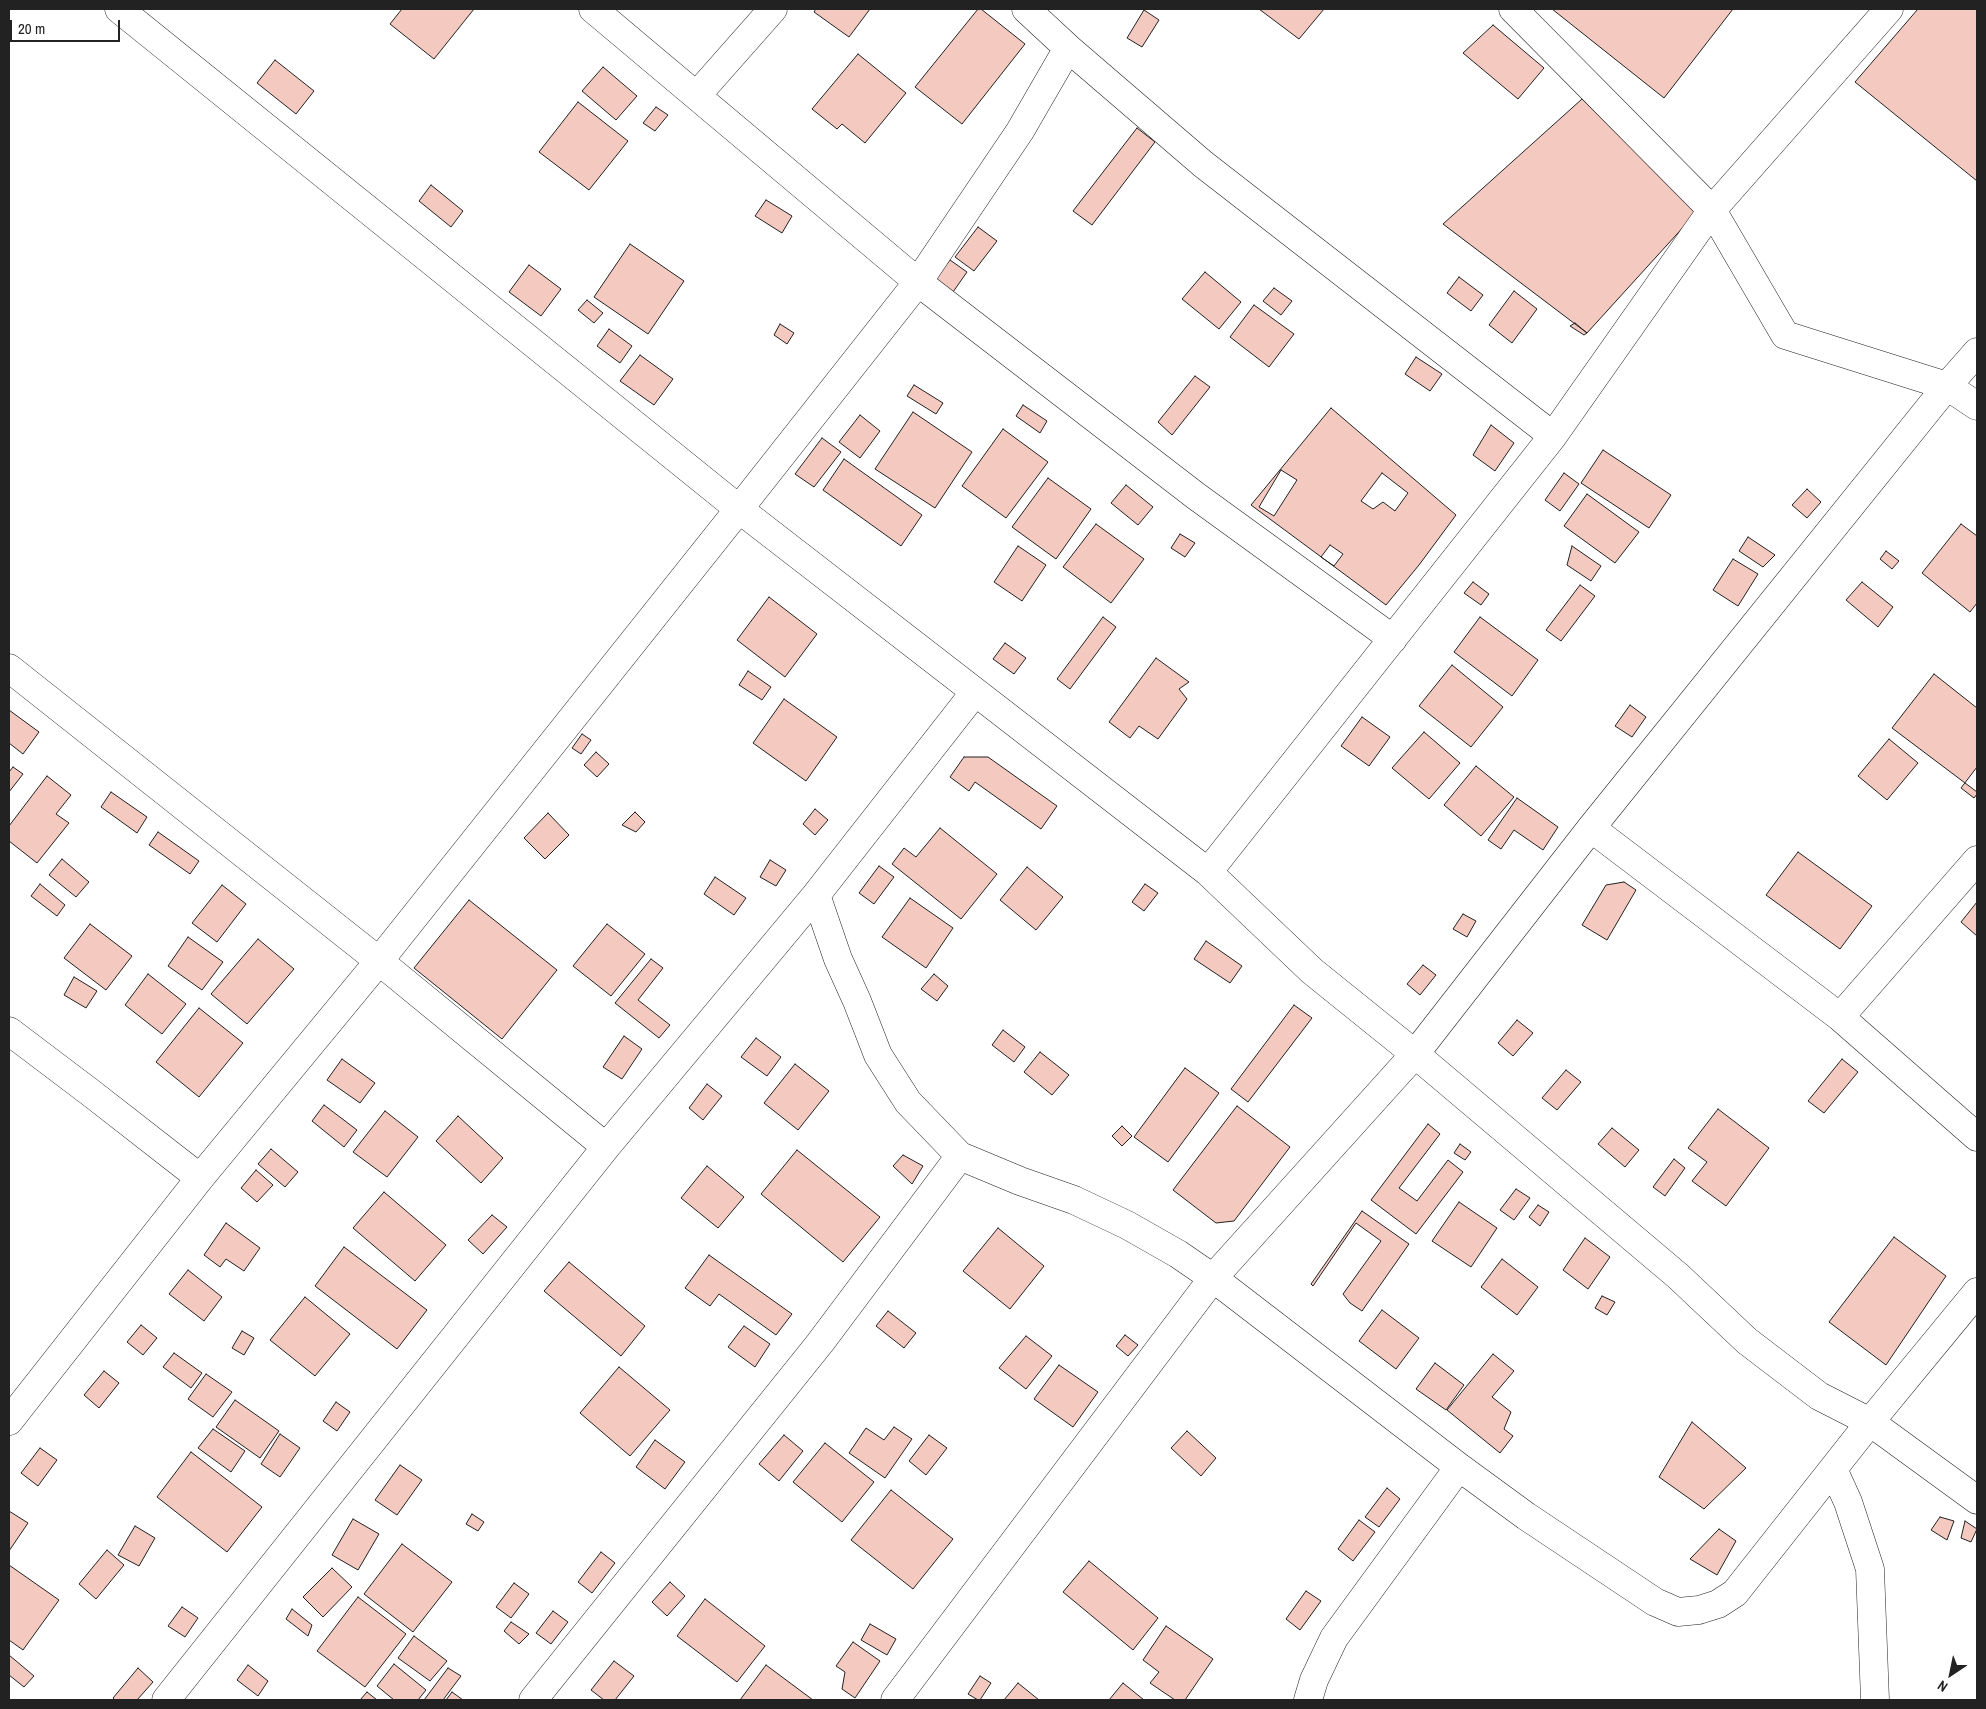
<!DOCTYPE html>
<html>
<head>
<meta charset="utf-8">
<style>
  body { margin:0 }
  #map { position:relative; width:1986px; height:1709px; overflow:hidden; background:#fff; font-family:"Archivo Narrow",sans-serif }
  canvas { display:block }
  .frame { position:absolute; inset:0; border:10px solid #222; pointer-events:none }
  .north { position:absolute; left:1926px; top:1649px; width:50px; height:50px; -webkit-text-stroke:4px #fff; paint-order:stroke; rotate:214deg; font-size:14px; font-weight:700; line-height:20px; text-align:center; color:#222 }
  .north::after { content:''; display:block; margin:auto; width:18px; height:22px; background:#222; clip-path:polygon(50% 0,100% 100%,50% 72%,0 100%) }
  .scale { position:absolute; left:10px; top:20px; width:110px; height:22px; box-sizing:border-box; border:2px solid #222; border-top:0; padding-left:6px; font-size:15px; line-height:18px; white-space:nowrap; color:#222; -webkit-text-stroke:4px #fff; paint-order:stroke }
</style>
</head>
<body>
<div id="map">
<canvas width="1986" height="1709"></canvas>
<div class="frame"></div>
<div class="north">N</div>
<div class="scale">20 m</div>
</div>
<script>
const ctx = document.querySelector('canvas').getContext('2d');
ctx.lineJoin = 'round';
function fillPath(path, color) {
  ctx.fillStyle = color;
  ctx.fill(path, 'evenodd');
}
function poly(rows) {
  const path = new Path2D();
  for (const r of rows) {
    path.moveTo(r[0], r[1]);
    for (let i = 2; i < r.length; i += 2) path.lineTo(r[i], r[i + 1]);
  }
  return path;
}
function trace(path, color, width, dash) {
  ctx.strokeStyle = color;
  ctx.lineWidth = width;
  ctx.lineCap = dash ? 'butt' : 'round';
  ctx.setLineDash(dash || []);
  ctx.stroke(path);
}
const building = poly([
  [402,9,474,9,434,59,390,24,402,9],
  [816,9,870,9,849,37,814,12,816,9],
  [978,9,981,9,1025,44,962,124,915,87,978,9],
  [1259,9,1324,9,1299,39,1259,9],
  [1552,9,1733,9,1664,98,1552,9],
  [1918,9,1977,9,1977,181,1855,82,1918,9],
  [1144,10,1159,20,1142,47,1127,38,1144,10],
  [1493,25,1544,68,1518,99,1463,53,1493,25],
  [858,54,906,93,865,143,842,124,837,129,812,109,858,54],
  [275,60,314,91,296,114,257,83,275,60],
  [603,67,637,96,616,120,582,91,603,67],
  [1582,99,1697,212,1587,333,1443,224,1582,99],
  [578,102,628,141,589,190,539,152,578,102],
  [656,107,668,115,655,131,643,123,656,107],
  [1137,128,1155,142,1092,225,1073,211,1137,128],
  [431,185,463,211,451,227,419,201,431,185],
  [766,200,792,216,782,233,755,216,766,200],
  [978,227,997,241,974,271,955,257,978,227],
  [630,244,684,281,648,334,594,297,630,244],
  [950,260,967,272,953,292,935,279,950,260],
  [529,265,561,289,541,316,509,292,529,265],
  [1205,272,1241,302,1219,329,1182,299,1205,272],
  [1459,277,1483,295,1471,311,1447,293,1459,277],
  [1274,288,1292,301,1281,315,1263,301,1274,288],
  [1514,291,1537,309,1512,343,1489,325,1514,291],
  [587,300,603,313,594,323,578,310,587,300],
  [1254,305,1294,334,1269,367,1230,337,1254,305],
  [1575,323,1587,333,1584,335,1570,326,1575,323],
  [780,324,794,333,787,344,774,335,780,324],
  [609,329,632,346,620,363,597,346,609,329],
  [640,355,673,379,654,405,620,381,640,355],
  [1416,357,1442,374,1430,391,1405,374,1416,357],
  [1195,376,1210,387,1172,435,1158,422,1195,376],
  [914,385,943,403,936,414,907,396,914,385],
  [1023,405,1047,421,1040,433,1016,416,1023,405],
  [1331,408,1456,515,1419,565,1386,605,1251,505,1331,408],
  [913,412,972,452,935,508,875,469,913,412],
  [860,415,880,431,860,458,839,442,860,415],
  [1491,425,1514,443,1495,471,1473,455,1491,425],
  [1003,429,1048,462,1006,518,962,486,1003,429],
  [822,438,841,452,814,487,795,474,822,438],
  [1603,450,1671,495,1649,528,1581,483,1603,450],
  [844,459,922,515,901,546,823,490,844,459],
  [1281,470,1297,480,1274,516,1259,507,1281,470],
  [1382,473,1408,493,1395,511,1383,502,1373,509,1361,501,1382,473],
  [1564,473,1579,484,1560,511,1545,500,1564,473],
  [1048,478,1091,509,1056,559,1012,527,1048,478],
  [1126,485,1153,507,1138,525,1111,503,1126,485],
  [1807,489,1821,502,1807,518,1792,505,1807,489],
  [1587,494,1639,532,1615,563,1564,526,1587,494],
  [1096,524,1144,559,1111,603,1063,567,1096,524],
  [1961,524,1977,536,1977,603,1970,612,1922,573,1961,524],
  [1180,534,1195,543,1185,557,1171,548,1180,534],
  [1748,537,1775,555,1763,567,1739,551,1748,537],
  [1330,545,1343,554,1334,566,1321,557,1330,545],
  [1018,546,1046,565,1022,601,994,582,1018,546],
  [1572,546,1601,566,1591,581,1567,565,1572,546],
  [1886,551,1899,561,1892,569,1880,559,1886,551],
  [1733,559,1758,574,1738,606,1713,590,1733,559],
  [1473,582,1489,594,1481,605,1464,593,1473,582],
  [1862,582,1893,607,1878,627,1846,600,1862,582],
  [1580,585,1595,596,1561,641,1546,630,1580,585],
  [769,597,817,634,785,677,737,640,769,597],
  [1103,617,1116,627,1070,689,1057,679,1103,617],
  [1480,617,1538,660,1512,696,1454,652,1480,617],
  [1005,643,1026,658,1014,674,993,659,1005,643],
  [1156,658,1189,682,1179,689,1187,699,1158,739,1139,726,1130,738,1109,722,1156,658],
  [1452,665,1503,707,1471,747,1419,706,1452,665],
  [748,671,771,687,762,700,739,685,748,671],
  [1934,674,1977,708,1977,792,1892,728,1934,674],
  [784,699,837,737,806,781,753,743,784,699],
  [1630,705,1646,717,1632,737,1615,726,1630,705],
  [9,710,39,732,23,754,9,743,9,710],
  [1362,717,1390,737,1369,766,1341,746,1362,717],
  [1424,732,1460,763,1429,799,1392,768,1424,732],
  [582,734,591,740,581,754,572,748,582,734],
  [1889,739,1918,763,1887,800,1858,776,1889,739],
  [596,752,609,764,597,777,584,765,596,752],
  [964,757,988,757,1057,806,1041,829,975,782,969,791,950,777,964,757],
  [1476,766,1514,797,1481,836,1444,805,1476,766],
  [13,767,23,774,9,792,9,772,13,767],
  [1977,767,1977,794,1974,798,1961,788,1977,767],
  [47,776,71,795,56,814,69,823,37,863,9,841,9,826,47,776],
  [111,792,147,817,137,833,101,807,111,792],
  [1517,798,1558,827,1543,850,1514,830,1501,849,1488,840,1517,798],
  [815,809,828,820,815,835,803,824,815,809],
  [635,812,645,822,636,832,622,825,635,812],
  [548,813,569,835,545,859,524,838,548,813],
  [940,828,997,874,961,919,892,864,904,848,916,857,940,828],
  [158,832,199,861,190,874,149,845,158,832],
  [1798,852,1872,906,1840,949,1766,895,1798,852],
  [62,859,89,882,76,897,49,875,62,859],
  [770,860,786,870,776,886,760,877,770,860],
  [879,866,894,877,874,904,859,893,879,866],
  [1027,867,1063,897,1036,930,1000,900,1027,867],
  [715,877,746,898,734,915,704,894,715,877],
  [1624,882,1636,890,1607,940,1582,925,1606,885,1624,882],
  [40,884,65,905,57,916,31,896,40,884],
  [1145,884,1158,893,1144,911,1132,902,1145,884],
  [222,885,246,904,217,942,192,923,222,885],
  [910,898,953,928,926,968,882,937,910,898],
  [469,900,557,970,502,1039,414,968,469,900],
  [1977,902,1977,936,1961,922,1977,902],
  [1463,914,1476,921,1467,937,1453,929,1463,914],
  [90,924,132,956,106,990,64,958,90,924],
  [607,924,645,954,611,996,573,966,607,924],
  [188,937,223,962,202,990,168,966,188,937],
  [258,939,294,969,247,1024,211,994,258,939],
  [1206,941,1242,966,1230,983,1194,959,1206,941],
  [651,959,663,968,638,1000,670,1025,659,1038,615,1003,651,959],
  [1423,965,1436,975,1420,995,1407,984,1423,965],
  [148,974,186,1004,162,1034,125,1005,148,974],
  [934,974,948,986,937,1001,921,989,934,974],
  [74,977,97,991,86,1008,64,995,74,977],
  [1294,1005,1312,1018,1248,1102,1231,1089,1294,1005],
  [199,1008,243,1043,199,1097,156,1062,199,1008],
  [1517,1020,1533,1033,1513,1056,1498,1043,1517,1020],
  [1003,1030,1025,1047,1014,1062,992,1045,1003,1030],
  [624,1036,642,1049,622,1079,603,1067,624,1036],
  [756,1038,781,1057,767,1076,741,1057,756,1038],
  [1040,1052,1069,1075,1052,1095,1024,1072,1040,1052],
  [342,1059,375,1083,360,1103,327,1080,342,1059],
  [1842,1059,1858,1072,1824,1113,1808,1101,1842,1059],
  [795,1064,829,1091,798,1130,764,1103,795,1064],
  [1185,1068,1219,1093,1168,1162,1134,1137,1185,1068],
  [1566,1070,1581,1082,1557,1110,1542,1098,1566,1070],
  [707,1084,722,1096,703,1120,689,1108,707,1084],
  [324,1105,357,1130,344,1147,312,1121,324,1105],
  [1237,1106,1290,1147,1234,1221,1216,1223,1173,1190,1237,1106],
  [1718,1109,1769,1148,1726,1206,1692,1181,1707,1162,1688,1148,1718,1109],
  [385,1111,418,1137,387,1177,353,1152,385,1111],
  [458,1116,503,1158,481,1183,436,1141,458,1116],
  [1428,1124,1440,1134,1399,1188,1417,1201,1448,1160,1463,1172,1416,1234,1371,1200,1428,1124],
  [1122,1126,1132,1136,1122,1146,1112,1136,1122,1126],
  [1612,1128,1639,1150,1625,1167,1598,1144,1612,1128],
  [1460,1144,1471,1152,1465,1160,1454,1153,1460,1144],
  [271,1149,298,1172,285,1187,258,1164,271,1149],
  [797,1150,880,1217,843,1262,761,1194,797,1150],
  [903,1155,923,1166,912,1184,893,1166,903,1155],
  [1674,1159,1685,1168,1665,1196,1653,1187,1674,1159],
  [707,1166,744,1197,718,1228,681,1198,707,1166],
  [256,1170,273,1185,257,1202,241,1188,256,1170],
  [1516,1189,1530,1198,1514,1220,1500,1210,1516,1189],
  [384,1192,446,1245,415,1281,353,1228,384,1192],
  [1459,1202,1497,1228,1471,1267,1432,1241,1459,1202],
  [1538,1205,1549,1212,1540,1226,1529,1217,1538,1205],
  [1362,1211,1409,1244,1362,1311,1350,1303,1343,1294,1381,1241,1356,1223,1313,1286,1311,1284,1362,1211],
  [492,1215,507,1227,483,1254,468,1240,492,1215],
  [226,1223,260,1248,244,1271,226,1259,220,1267,204,1255,226,1223],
  [998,1228,1044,1266,1010,1309,963,1271,998,1228],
  [1894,1237,1946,1276,1886,1365,1829,1322,1894,1237],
  [1585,1238,1610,1257,1588,1289,1563,1270,1585,1238],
  [344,1247,427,1310,397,1349,315,1286,344,1247],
  [709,1255,792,1314,776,1335,719,1294,710,1306,685,1288,709,1255],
  [1502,1259,1538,1287,1517,1315,1481,1287,1502,1259],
  [569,1262,645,1326,621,1356,544,1291,569,1262],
  [188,1270,222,1297,204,1321,169,1294,188,1270],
  [1602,1296,1615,1302,1607,1315,1595,1308,1602,1296],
  [305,1297,350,1334,315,1376,270,1340,305,1297],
  [1382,1310,1419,1338,1396,1369,1359,1341,1382,1310],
  [888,1311,916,1333,904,1348,876,1326,888,1311],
  [141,1325,157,1338,143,1355,127,1342,141,1325],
  [744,1326,770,1344,755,1367,728,1347,744,1326],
  [242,1331,254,1338,244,1355,232,1348,242,1331],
  [1125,1335,1138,1345,1128,1356,1116,1346,1125,1335],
  [1026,1336,1052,1356,1026,1389,999,1368,1026,1336],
  [174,1353,202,1373,191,1388,163,1367,174,1353],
  [1493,1354,1514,1371,1492,1397,1511,1412,1504,1429,1513,1436,1500,1453,1447,1410,1493,1354],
  [1435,1363,1464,1385,1446,1410,1416,1389,1435,1363],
  [1059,1365,1098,1392,1073,1427,1034,1399,1059,1365],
  [619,1367,670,1410,630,1456,580,1413,619,1367],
  [104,1371,119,1383,99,1408,84,1395,104,1371],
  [206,1374,232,1392,213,1417,188,1399,206,1374],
  [235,1400,279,1431,260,1458,216,1427,235,1400],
  [336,1402,350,1412,337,1431,323,1421,336,1402],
  [1692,1422,1746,1468,1704,1509,1659,1477,1692,1422],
  [894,1427,912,1439,885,1478,849,1453,866,1428,884,1440,894,1427],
  [213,1429,245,1451,231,1472,198,1448,213,1429],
  [1187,1431,1216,1458,1201,1476,1171,1448,1187,1431],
  [280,1434,300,1448,280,1477,261,1464,280,1434],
  [784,1435,803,1451,779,1481,759,1464,784,1435],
  [929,1435,947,1448,926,1475,909,1461,929,1435],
  [655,1440,685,1462,665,1489,636,1467,655,1440],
  [825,1443,874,1482,842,1522,793,1482,825,1443],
  [40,1448,57,1460,38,1486,21,1473,40,1448],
  [191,1452,262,1507,227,1552,157,1497,191,1452],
  [400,1465,422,1480,397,1515,375,1500,400,1465],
  [1387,1488,1400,1499,1379,1527,1365,1517,1387,1488],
  [891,1490,953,1539,913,1589,851,1540,891,1490],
  [9,1511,28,1523,9,1551,9,1511],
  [472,1514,484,1522,478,1531,466,1524,472,1514],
  [1940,1517,1954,1521,1947,1540,1931,1530,1940,1517],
  [353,1519,379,1534,358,1570,332,1555,353,1519],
  [1359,1520,1375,1532,1353,1561,1338,1549,1359,1520],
  [1965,1521,1977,1529,1971,1542,1961,1538,1965,1521],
  [135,1526,155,1538,139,1566,118,1555,135,1526],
  [1719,1529,1736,1541,1717,1575,1690,1559,1719,1529],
  [402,1544,452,1582,413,1632,364,1594,402,1544],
  [107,1550,124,1565,96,1599,79,1584,107,1550],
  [601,1552,615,1563,592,1593,578,1582,601,1552],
  [1089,1561,1158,1618,1133,1650,1063,1592,1089,1561],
  [9,1565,59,1600,23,1650,9,1640,9,1565],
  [332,1568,352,1587,323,1617,303,1597,332,1568],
  [670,1582,685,1596,667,1616,652,1602,670,1582],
  [514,1583,529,1594,511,1618,496,1607,514,1583],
  [1306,1591,1321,1601,1300,1630,1286,1619,1306,1591],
  [358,1597,406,1634,365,1687,317,1651,358,1597],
  [705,1599,765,1646,737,1682,677,1636,705,1599],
  [182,1607,198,1618,185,1637,168,1626,182,1607],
  [292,1609,312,1625,308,1636,286,1619,292,1609],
  [553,1611,568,1622,551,1644,536,1633,553,1611],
  [511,1622,529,1634,519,1644,504,1631,511,1622],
  [870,1624,896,1639,887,1655,861,1640,870,1624],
  [1166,1626,1213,1659,1185,1700,1175,1700,1150,1683,1159,1672,1143,1660,1166,1626],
  [414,1636,447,1661,430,1681,398,1658,414,1636],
  [853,1642,880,1661,855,1698,842,1689,845,1672,836,1666,853,1642],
  [9,1655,34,1676,24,1687,9,1675,9,1655],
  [614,1661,634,1676,615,1700,604,1700,591,1690,614,1661],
  [394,1664,426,1690,418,1700,394,1700,377,1686,394,1664],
  [248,1665,268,1681,258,1696,237,1680,248,1665],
  [766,1665,813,1700,740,1700,766,1665],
  [138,1668,153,1682,137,1700,115,1700,113,1698,138,1668],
  [448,1668,461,1676,443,1700,424,1700,448,1668],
  [980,1676,991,1683,980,1700,978,1700,968,1694,980,1676],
  [1018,1683,1039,1700,1004,1700,1018,1683],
  [1123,1683,1144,1700,1109,1700,1123,1683],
  [367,1692,377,1700,360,1700,367,1692],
  [452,1692,463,1700,446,1700,452,1692]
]);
const minor = poly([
  [119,9,739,509,1208,872,1312,971,1415,1054,1678,1276,1747,1341,1819,1396,1870,1422,1977,1500],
  [593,9,918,282,1196,496,1393,639],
  [1026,9,1068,48,1203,164,1553,436],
  [1513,9,1712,210,1785,335,1947,386,1977,406],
  [697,95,773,9],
  [9,668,379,961,606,1147],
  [1591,828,1840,1017,1977,1137],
  [1208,872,1553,436,1712,210,1889,9],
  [816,895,838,959,857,1001,878,1055,908,1102,960,1156,1020,1181,1074,1200,1127,1225,1178,1254,1213,1278,1459,1467,1526,1516,1655,1602,1678,1612,1699,1610,1718,1604,1735,1593,1870,1422,1977,1292],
  [1840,1017,1977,860],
  [9,1031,91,1093,200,1178],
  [9,1421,200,1178,379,961,739,509,918,282,1020,131,1068,48],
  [1833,1469,1848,1502,1870,1569,1875,1700],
  [166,1700,606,1147,816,895,975,692],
  [533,1700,820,1343,960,1156],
  [895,1700,1213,1278,1415,1054,1591,828,1947,386,1977,352],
  [1308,1700,1314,1680,1334,1638,1459,1467]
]);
fillPath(building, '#f3c9c0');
trace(building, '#222', 1);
trace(minor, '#222', 29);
trace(minor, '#fff', 28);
</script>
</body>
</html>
